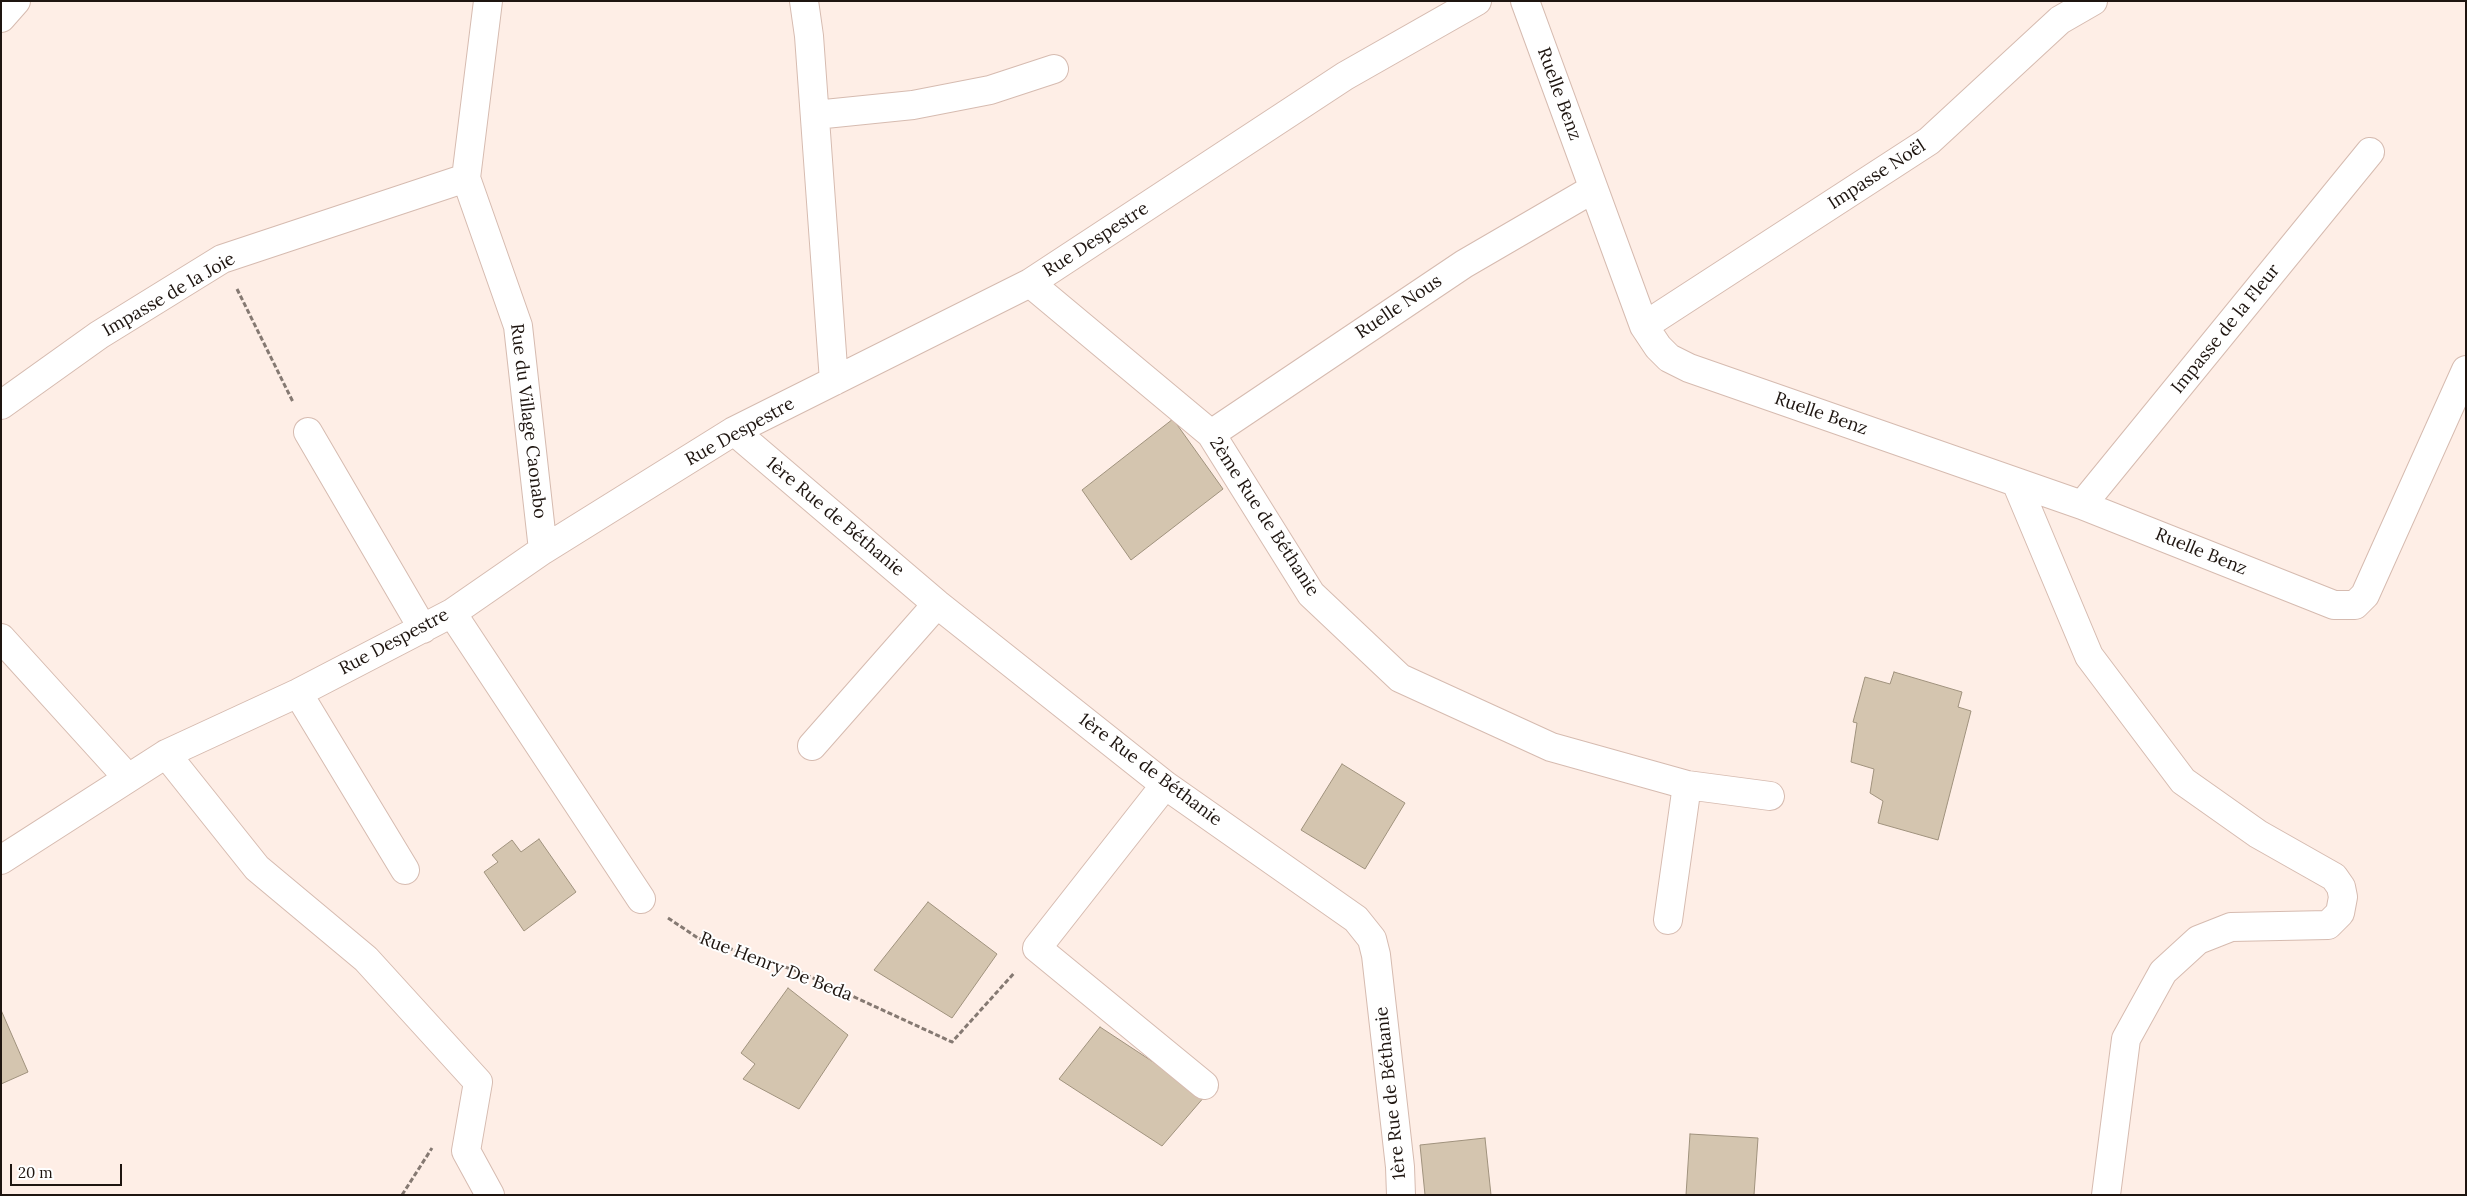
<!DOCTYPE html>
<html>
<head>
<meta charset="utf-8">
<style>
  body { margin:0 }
  #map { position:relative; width:2467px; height:1196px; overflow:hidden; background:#feeee6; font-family:Lora,serif }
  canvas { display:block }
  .frame { position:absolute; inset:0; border:2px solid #1e1510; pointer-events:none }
  .scale { position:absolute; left:10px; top:1164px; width:112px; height:22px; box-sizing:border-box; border:2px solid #1e1510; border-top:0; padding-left:6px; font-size:15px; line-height:18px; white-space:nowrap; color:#1e1510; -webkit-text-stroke:4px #fff; paint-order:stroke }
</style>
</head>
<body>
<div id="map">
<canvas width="2467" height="1196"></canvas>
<div class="frame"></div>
<div class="scale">20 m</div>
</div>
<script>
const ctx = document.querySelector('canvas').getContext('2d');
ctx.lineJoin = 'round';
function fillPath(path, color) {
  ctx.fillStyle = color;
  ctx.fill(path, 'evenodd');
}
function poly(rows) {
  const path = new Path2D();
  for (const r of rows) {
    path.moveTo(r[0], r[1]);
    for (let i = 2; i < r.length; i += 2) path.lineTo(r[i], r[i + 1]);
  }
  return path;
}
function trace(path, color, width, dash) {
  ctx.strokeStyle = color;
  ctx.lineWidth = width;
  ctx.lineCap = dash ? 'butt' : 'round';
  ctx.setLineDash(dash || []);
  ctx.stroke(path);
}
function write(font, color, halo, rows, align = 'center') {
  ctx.font = font + ' Lora,serif';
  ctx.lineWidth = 4;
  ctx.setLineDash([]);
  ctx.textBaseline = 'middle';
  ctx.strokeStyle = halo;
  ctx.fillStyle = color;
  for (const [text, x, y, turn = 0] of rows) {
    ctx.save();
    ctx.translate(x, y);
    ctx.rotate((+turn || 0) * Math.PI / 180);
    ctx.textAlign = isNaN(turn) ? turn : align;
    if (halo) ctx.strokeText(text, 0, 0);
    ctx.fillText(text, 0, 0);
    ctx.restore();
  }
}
const building = poly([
  [1173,419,1223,489,1131,560,1082,490,1173,419],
  [1894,672,1962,692,1958,707,1971,711,1938,840,1878,823,1883,801,1870,793,1874,769,1851,762,1857,723,1853,722,1865,677,1890,684,1894,672],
  [1342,764,1405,803,1365,869,1301,830,1342,764],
  [539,839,576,892,524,931,484,872,498,862,492,855,512,840,521,852,539,839],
  [928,902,997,954,952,1018,874,970,928,902],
  [788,988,848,1035,799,1109,743,1079,755,1064,741,1053,788,988],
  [1,1010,28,1072,1,1084,1,1010],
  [1100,1027,1205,1096,1162,1146,1059,1079,1100,1027],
  [1690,1134,1758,1138,1754,1195,1686,1195,1690,1134],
  [1485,1138,1491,1195,1425,1195,1420,1145,1485,1138]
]);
const path = poly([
  [237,289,293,402],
  [668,918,698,938,800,972,952,1042,1015,972],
  [402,1195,432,1148]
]);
const minor = poly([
  [488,1,466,178,518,326,543,550],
  [804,1,809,36,834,381],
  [1525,1,1644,326,1658,347,1669,358,1689,368,2082,505,2334,605,2355,605,2365,595,2466,370],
  [1,18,16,1],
  [815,115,913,105,990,90,1054,69],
  [1030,283,1211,434,1311,594,1400,678,1551,747,1687,785,1770,796],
  [1644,326,1929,141,2060,20,2093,1],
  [1,405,99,335,222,259,466,178],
  [734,431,937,604,1165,785,1356,919,1372,939,1376,955,1400,1167,1401,1195],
  [308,432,423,629],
  [1211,434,1464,264,1593,189],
  [2016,482,2089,656,2183,781,2258,834,2334,877,2341,887,2343,897,2340,913,2328,925,2231,927,2198,940,2163,972,2126,1039,2106,1195],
  [2082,505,2370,152],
  [452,613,641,899],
  [1,638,128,778],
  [298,693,405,870],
  [812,746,937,604],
  [166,754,257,868,366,959,478,1082,466,1151,490,1195],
  [1165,785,1037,948,1204,1085],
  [1,860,166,754,298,693,452,613,543,550,734,431,1030,283,1345,76,1477,1],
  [1668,920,1687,785]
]);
const streetNames = [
  ["Ruelle Benz",1559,94,70],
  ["Impasse Noël",1877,175,-33],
  ["Rue Despestre",1096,240,-33],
  ["Impasse de la Joie",169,295,-30],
  ["Ruelle Nous",1399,307,-34],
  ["Impasse de la Fleur",2226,329,-51],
  ["Ruelle Benz",1821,414,19],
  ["Rue du Village Caonabo",528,421,83],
  ["Rue Despestre",740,432,-29],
  ["1ère Rue de Béthanie",835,517,40],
  ["2ème Rue de Béthanie",1264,517,57],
  ["Ruelle Benz",2201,552,22],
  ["Rue Despestre",394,642,-28],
  ["1ère Rue de Béthanie",1150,770,37],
  ["Rue Henry De Beda",776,967,21],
  ["1ère Rue de Béthanie",1391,1093,-96]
];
fillPath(building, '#d4c5af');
trace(building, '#a0927d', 1);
trace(minor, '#d6bbb0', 30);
trace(path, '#857972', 3, [5, 2.5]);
trace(minor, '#fff', 28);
write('18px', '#1e1510', '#fff', streetNames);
</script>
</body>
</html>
